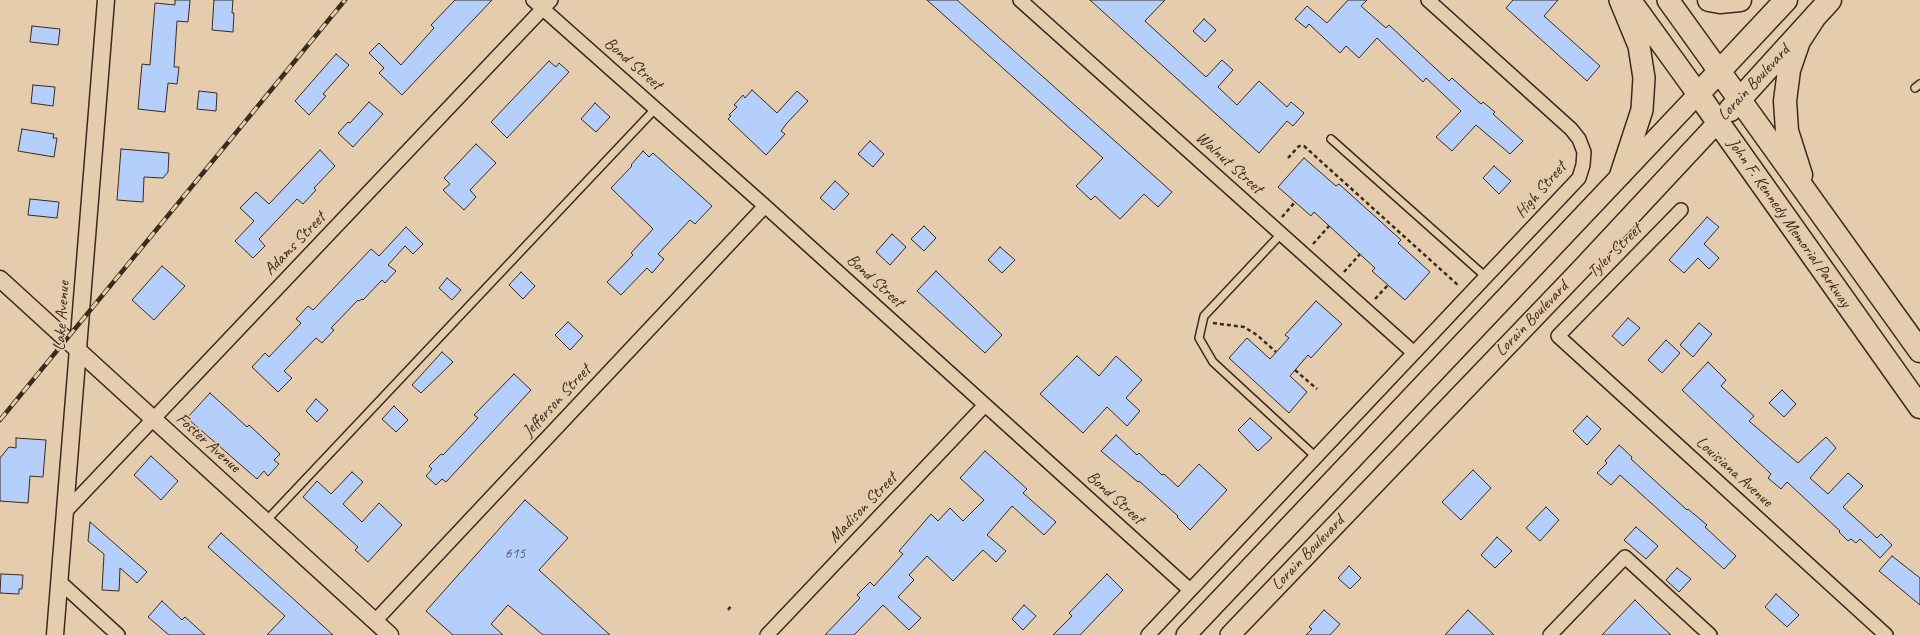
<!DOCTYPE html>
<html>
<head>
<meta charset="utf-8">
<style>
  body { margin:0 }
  canvas { display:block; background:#e5ccad }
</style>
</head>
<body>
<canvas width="1920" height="635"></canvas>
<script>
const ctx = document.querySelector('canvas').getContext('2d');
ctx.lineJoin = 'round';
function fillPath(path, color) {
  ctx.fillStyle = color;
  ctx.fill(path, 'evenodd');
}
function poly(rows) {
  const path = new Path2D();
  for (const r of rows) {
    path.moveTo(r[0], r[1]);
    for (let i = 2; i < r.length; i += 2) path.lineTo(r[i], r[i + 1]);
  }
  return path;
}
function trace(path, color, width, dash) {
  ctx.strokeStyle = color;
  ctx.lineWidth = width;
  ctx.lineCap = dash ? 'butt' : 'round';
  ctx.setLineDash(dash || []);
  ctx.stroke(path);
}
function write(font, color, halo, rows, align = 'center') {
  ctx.font = font + ' Caveat,sans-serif';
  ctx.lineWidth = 3.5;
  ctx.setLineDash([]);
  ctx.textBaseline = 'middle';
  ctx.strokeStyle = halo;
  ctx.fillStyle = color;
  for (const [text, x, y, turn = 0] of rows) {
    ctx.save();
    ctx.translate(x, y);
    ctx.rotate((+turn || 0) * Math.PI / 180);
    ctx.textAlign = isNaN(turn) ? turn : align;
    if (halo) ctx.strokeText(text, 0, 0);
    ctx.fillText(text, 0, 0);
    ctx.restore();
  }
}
const building = poly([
  [175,0,190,0,188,22,177,21,174,67,179,67,177,84,168,83,165,112,138,109,142,64,150,65,155,3,175,5,175,0],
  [214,0,233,0,232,13,234,13,233,32,212,30,214,0],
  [455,0,492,0,402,95,379,73,384,68,369,53,379,43,401,65,434,28,431,25,455,0],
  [927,0,957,0,1172,192,1158,207,1144,194,1120,219,1095,196,1091,200,1076,186,1103,158,927,0],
  [1090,0,1165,0,1145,21,1206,77,1222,60,1233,70,1218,87,1237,105,1259,81,1287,107,1291,102,1304,113,1293,126,1287,121,1259,153,1090,0],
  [1348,0,1367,0,1361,6,1386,28,1389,25,1449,81,1452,78,1481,104,1483,102,1495,112,1493,114,1523,141,1510,154,1476,125,1452,151,1436,137,1461,111,1426,78,1423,82,1377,38,1359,58,1346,46,1340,53,1309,24,1306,28,1295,19,1307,6,1327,23,1348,0],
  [1513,0,1558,0,1544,16,1600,66,1587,81,1506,8,1513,0],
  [1204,19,1216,30,1205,42,1193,31,1204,19],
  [32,26,60,29,58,45,30,42,32,26],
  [336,54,349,65,323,94,326,96,309,115,295,101,336,54],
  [549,61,556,67,559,63,569,72,507,138,491,122,549,61],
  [33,85,55,87,53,106,31,103,33,85],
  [752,90,777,113,797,91,808,101,787,123,781,131,785,134,766,155,728,119,731,116,729,115,737,107,734,105,743,95,745,98,752,90],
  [199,91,217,93,216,111,197,109,199,91],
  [369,102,383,114,353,147,338,133,348,122,350,123,369,102],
  [595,103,610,117,596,132,581,119,595,103],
  [22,129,54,134,53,138,57,138,54,157,18,151,22,129],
  [870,141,884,154,873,167,858,154,870,141],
  [476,144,496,163,470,190,476,197,464,210,443,190,450,184,444,178,476,144],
  [121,149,169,153,168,172,163,178,144,177,143,202,117,200,121,149],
  [320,150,335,166,314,188,316,190,303,204,297,199,259,239,265,246,253,258,235,241,254,221,240,208,256,192,269,204,320,150],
  [643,151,649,157,653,153,712,206,695,224,690,220,658,254,664,259,652,273,647,268,621,295,607,282,633,255,631,253,653,229,611,188,632,166,631,165,643,151],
  [1304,158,1336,186,1339,184,1401,240,1398,243,1430,272,1405,300,1372,271,1375,268,1314,212,1311,216,1278,187,1304,158],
  [1494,166,1511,181,1499,194,1483,178,1494,166],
  [835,181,849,194,834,210,820,198,835,181],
  [30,199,59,202,57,218,28,215,30,199],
  [1707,217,1719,227,1704,244,1719,258,1709,269,1698,258,1684,273,1669,260,1707,217],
  [924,226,936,238,924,251,911,239,924,226],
  [406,227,423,244,413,254,405,246,388,265,396,271,385,283,382,280,363,300,362,299,359,301,358,300,331,328,334,330,322,343,316,338,284,371,292,378,278,392,252,367,265,353,269,357,301,323,296,319,308,306,313,310,371,249,379,256,406,227],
  [892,234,906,247,890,265,876,252,892,234],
  [1000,247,1015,260,1002,273,988,260,1000,247],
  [162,266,185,286,154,320,132,300,162,266],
  [936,271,1002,335,985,353,917,291,936,271],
  [521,272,535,286,523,299,509,285,521,272],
  [447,278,461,290,452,300,439,288,447,278],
  [1316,301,1342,324,1311,358,1308,355,1290,376,1307,392,1289,413,1229,358,1247,338,1270,359,1289,338,1285,335,1316,301],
  [1628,318,1640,328,1623,346,1612,336,1628,318],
  [568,322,583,336,570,350,555,335,568,322],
  [1699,323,1712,334,1693,357,1680,345,1699,323],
  [1666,340,1680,353,1662,373,1648,360,1666,340],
  [442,352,453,362,421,393,412,385,442,352],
  [1077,356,1099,376,1116,356,1142,380,1126,398,1140,411,1127,426,1107,407,1083,433,1040,394,1077,356],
  [1708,362,1726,380,1721,386,1754,416,1749,421,1798,463,1826,437,1836,448,1810,478,1828,494,1848,473,1863,486,1843,507,1877,538,1881,534,1892,545,1880,558,1860,539,1856,543,1851,539,1848,541,1839,532,1840,531,1787,482,1781,489,1768,478,1771,474,1682,390,1708,362],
  [514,374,531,390,446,482,442,479,436,485,426,476,432,469,429,466,441,454,443,455,478,418,474,415,514,374],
  [1782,390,1796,404,1784,417,1769,403,1782,390],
  [210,393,247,427,249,425,280,454,274,460,279,464,268,476,264,471,257,479,187,418,210,393],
  [316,399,328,410,317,422,306,411,316,399],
  [394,406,408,420,396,432,382,419,394,406],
  [1587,416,1601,429,1587,445,1573,431,1587,416],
  [1250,418,1272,438,1258,451,1238,430,1250,418],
  [1116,435,1137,455,1139,453,1162,475,1164,474,1178,487,1199,464,1227,490,1190,530,1177,517,1178,516,1139,481,1138,482,1101,451,1116,435],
  [16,438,46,440,43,477,30,476,28,503,0,501,0,458,9,447,16,448,16,438],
  [1619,445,1632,457,1631,459,1687,510,1688,509,1707,525,1705,527,1736,556,1724,569,1620,475,1611,485,1597,473,1607,463,1605,461,1619,445],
  [985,451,1027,489,1023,493,1056,522,1044,535,1012,506,987,535,1006,551,996,562,983,550,953,581,927,556,909,575,914,580,898,597,921,618,909,630,883,605,854,635,825,635,860,598,857,595,870,582,874,586,903,554,899,551,931,514,938,521,950,508,963,521,984,500,960,478,985,451],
  [151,456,178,481,161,500,134,475,151,456],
  [1473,470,1491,488,1461,520,1442,502,1473,470],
  [352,472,363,482,343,504,362,522,379,503,402,525,368,562,355,550,358,547,303,497,317,481,331,494,352,472],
  [525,500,568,538,539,570,610,635,543,635,508,605,491,624,503,635,453,635,426,611,525,500],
  [1546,507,1559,520,1540,541,1526,528,1546,507],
  [90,522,147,572,137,583,120,568,119,591,102,590,104,554,88,541,90,522],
  [1636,527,1658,546,1646,559,1624,540,1636,527],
  [221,533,243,553,333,635,267,635,285,616,208,547,221,533],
  [1497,537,1512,551,1495,568,1481,555,1497,537],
  [1892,556,1920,578,1920,605,1879,571,1892,556],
  [1349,566,1361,578,1350,589,1338,578,1349,566],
  [1677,568,1691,579,1679,592,1666,580,1677,568],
  [1,574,23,575,22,589,19,589,19,594,0,593,1,574],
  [1107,574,1123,590,1080,635,1053,635,1072,616,1069,613,1107,574],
  [1776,594,1799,615,1787,627,1765,607,1776,594],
  [1635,600,1657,622,1671,635,1602,635,1635,600],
  [162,601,182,620,185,617,205,635,169,635,148,617,162,601],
  [1024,605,1036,616,1023,630,1012,619,1024,605],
  [1324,610,1340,624,1330,635,1306,635,1312,629,1309,627,1324,610],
  [1468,610,1494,635,1445,635,1468,610]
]);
const path = poly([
  [1288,158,1299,146,1304,146,1459,286],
  [1282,217,1295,202],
  [1313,244,1329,226],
  [1344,272,1360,254],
  [1375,299,1388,285],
  [1213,323,1244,327,1257,335,1276,352],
  [1295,370,1317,389],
  [728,610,731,606]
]);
const service = poly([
  [1915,88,1920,84],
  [1331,139,1486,277],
  [1281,234,1204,316,1199,338,1213,362,1316,457],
  [266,521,656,108]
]);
const minor = poly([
  [533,0,765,206,1190,590],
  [1020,0,1414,353],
  [1681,210,1558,336,1886,635],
  [65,512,551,0],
  [60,582,118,635],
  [375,621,765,206],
  [767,635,985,405],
  [1148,635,1579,178,1583,165,1584,152,1579,139,1571,129,1428,0],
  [1550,635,1625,557,1710,635]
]);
const tertiary = poly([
  [0,279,390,635],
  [55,635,106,0]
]);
const secondary = poly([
  [1186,635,1698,94],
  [1230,635,1580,270,1718,122]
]);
const primary = poly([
  [1620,0,1639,46,1644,78,1642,110,1621,174],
  [1630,0,1698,94],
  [1668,0,1719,71]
]);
const trunk = poly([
  [1709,0,1720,2,1740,0],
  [1786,0,1698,94,1920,407],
  [1719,71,1920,351],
  [1730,110,1830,0],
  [1801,175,1787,131,1785,101,1789,70,1799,41,1816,15]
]);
const rail = poly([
  [0,420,345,0]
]);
const numberNames = [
  ["615",515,554]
];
const streetNames = [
  ["Bond Street",633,64,41],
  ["Lorain Boulevard",1754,83,-47],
  ["Walnut Street",1229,163,42],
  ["High Street",1541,190,-49],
  ["John F. Kennedy Memorial Parkway",1789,223,55],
  ["Adams Street",295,244,-46],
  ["Tyler Street",1615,251,-45],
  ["Bond Street",875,281,42],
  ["Lake Avenue",62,316,-86],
  ["Lorain Boulevard",1532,319,-46],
  ["Jefferson Street",557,401,-47],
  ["Foster Avenue",208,443,42],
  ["Louisiana Avenue",1734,472,42],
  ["Bond Street",1115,498,42],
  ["Madison Street",863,508,-46],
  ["Lorain Boulevard",1308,553,-46]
];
fillPath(building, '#b5cffd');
trace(building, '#3b2a1e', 1);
trace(service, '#3b2a1e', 10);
trace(minor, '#3b2a1e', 16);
trace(tertiary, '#3b2a1e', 19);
trace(secondary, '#3b2a1e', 22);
trace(primary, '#3b2a1e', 24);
trace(trunk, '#3b2a1e', 25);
trace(path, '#3b2a1e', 2.5, [4, 3]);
trace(service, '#e5ccad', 7);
trace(minor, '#e5ccad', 13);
trace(tertiary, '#e5ccad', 16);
trace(secondary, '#e5ccad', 19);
trace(primary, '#e5ccad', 21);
trace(trunk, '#e5ccad', 22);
trace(rail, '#3b2a1e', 4.5);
trace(rail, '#e5ccad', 3, [9]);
write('15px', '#5a5356', null, numberNames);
write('17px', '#3b2a1e', '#e5ccad', streetNames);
</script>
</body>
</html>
